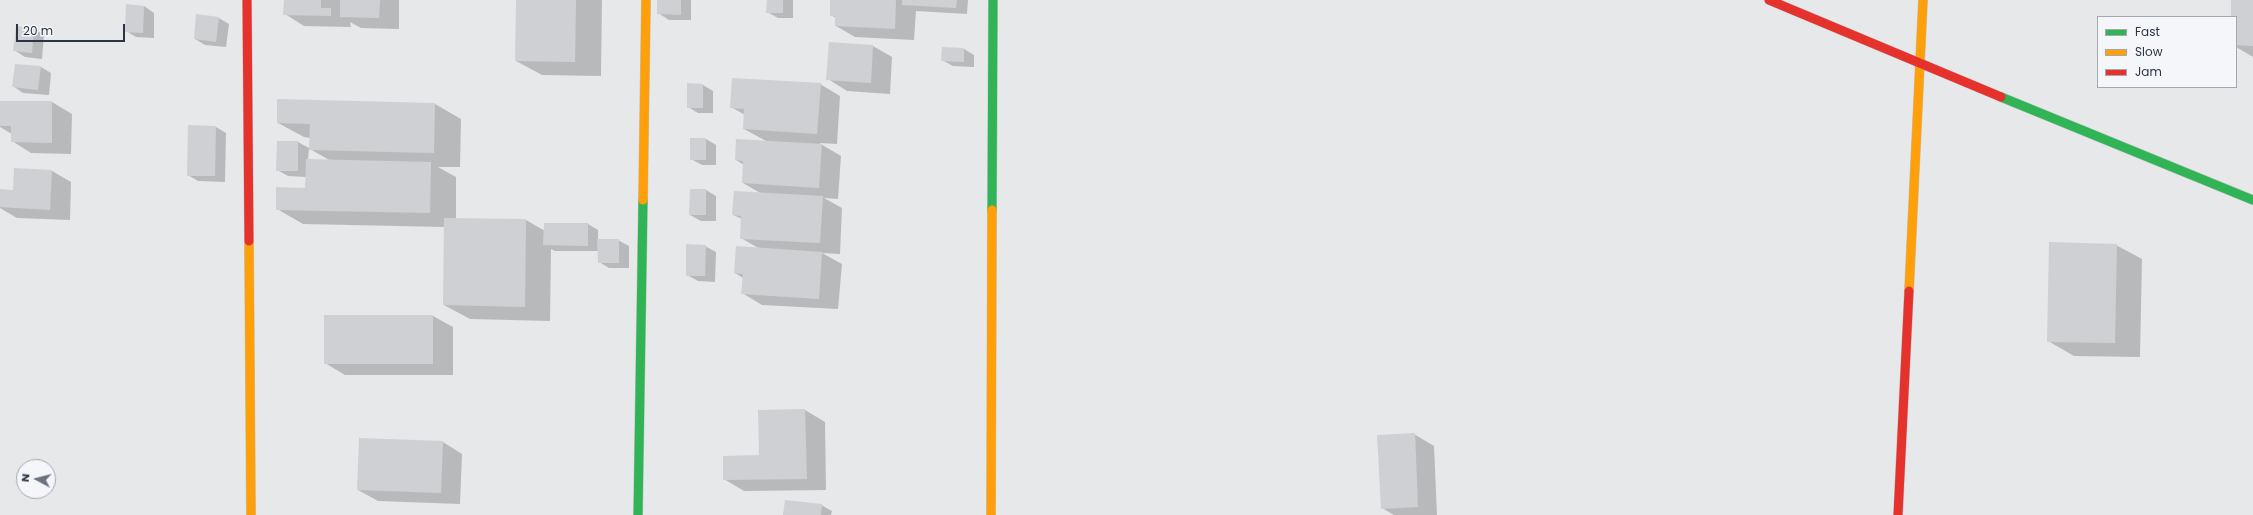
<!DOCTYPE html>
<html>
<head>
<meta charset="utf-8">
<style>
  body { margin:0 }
  #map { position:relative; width:2253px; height:515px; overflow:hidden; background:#e6e8ea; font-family:Poppins,sans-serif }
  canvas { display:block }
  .legend { position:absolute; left:2097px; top:16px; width:140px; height:72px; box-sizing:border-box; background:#f4f6f9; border:1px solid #a4a8b1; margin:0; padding:5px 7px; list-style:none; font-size:12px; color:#2b3445 }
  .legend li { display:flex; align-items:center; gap:8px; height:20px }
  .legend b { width:20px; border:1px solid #a4a8b1 }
  .north { position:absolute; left:16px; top:459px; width:40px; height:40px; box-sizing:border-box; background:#f4f6f9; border:1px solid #a4a8b1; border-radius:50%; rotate:277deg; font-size:11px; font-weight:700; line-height:16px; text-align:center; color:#2b3445 }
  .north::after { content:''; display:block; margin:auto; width:14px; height:18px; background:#6c737f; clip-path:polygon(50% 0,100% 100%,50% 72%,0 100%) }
  .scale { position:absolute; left:16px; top:24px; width:109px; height:18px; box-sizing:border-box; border:2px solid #2b3445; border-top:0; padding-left:5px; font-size:12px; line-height:14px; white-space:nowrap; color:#2b3445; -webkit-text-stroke:3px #f4f6f9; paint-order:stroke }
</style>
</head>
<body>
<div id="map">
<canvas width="2253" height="515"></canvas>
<ul class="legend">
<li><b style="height:5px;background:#30b455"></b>Fast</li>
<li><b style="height:5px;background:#ff9f0a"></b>Slow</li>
<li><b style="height:5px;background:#e5322d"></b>Jam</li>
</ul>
<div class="north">N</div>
<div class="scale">20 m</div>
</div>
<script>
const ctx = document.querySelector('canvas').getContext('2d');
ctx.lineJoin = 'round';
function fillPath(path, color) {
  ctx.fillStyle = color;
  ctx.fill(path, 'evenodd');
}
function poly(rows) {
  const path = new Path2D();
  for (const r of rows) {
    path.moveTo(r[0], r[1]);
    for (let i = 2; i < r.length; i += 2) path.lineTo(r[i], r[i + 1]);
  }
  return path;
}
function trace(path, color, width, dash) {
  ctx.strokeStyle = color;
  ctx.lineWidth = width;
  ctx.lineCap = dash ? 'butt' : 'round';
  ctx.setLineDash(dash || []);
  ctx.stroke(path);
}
const shadow = poly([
  [285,0,399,0,399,29,361,28,350,22,351,27,304,26,285,14],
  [517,0,602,0,601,76,542,75,516,61],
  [658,0,691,0,691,20,669,20,658,13],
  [768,0,793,0,793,18,778,18,767,12],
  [831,0,968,0,967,14,916,11,914,40,855,37,836,26,836,18,831,15],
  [2232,0,2253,0,2253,57,2236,47,2236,17,2232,17],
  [144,6,154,13,154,38,136,37,126,31],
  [219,18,229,24,226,47,205,45,195,39],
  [17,27,34,29,44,35,42,59,25,57,14,50],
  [873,46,892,57,890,94,847,91,828,79],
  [964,49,974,55,974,67,953,66,942,60],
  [41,67,51,73,49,95,23,93,13,86],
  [820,84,840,96,837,144,819,143,841,156,838,199,824,198,842,208,840,254,822,253,842,264,838,309,762,305,742,293,743,278,735,273,760,249,741,238,742,219,733,215,762,194,743,183,744,165,736,160,766,141,744,129,745,115,731,107],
  [703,85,713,91,713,113,698,113,688,107],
  [278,100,435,104,461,119,460,167,438,167,456,177,456,219,526,220,545,231,588,224,598,230,598,240,618,240,629,246,629,268,609,268,599,262,599,251,555,251,551,249,550,321,470,319,444,305,445,227,303,224,277,209,306,189,306,177,288,176,277,170,298,142,309,148,308,160,331,161,310,149,310,138,304,137,278,123],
  [0,102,52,102,72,114,71,154,31,153,12,141,12,134,0,127],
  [216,127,226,133,225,182,198,181,188,175],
  [706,139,716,145,716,165,702,165,691,159],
  [52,171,71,182,70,220,17,218,0,208,0,190,14,191],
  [706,190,716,196,716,221,701,221,690,215],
  [2116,245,2142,259,2140,357,2074,356,2048,341],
  [705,246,716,252,715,282,698,281,687,275],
  [433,316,453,327,453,375,345,375,325,363],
  [805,410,825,422,826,490,744,491,724,479,760,456,759,411],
  [1414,434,1434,446,1437,515,1394,515,1382,508],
  [443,442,462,454,460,504,378,501,358,490],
  [821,505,832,511,831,515,784,515]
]);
const building = poly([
  [284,0,321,0,321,8,331,8,331,16,283,15],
  [340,0,380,0,379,18,340,17],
  [516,0,576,0,575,62,515,61],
  [657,0,681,0,681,15,657,14],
  [767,0,783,0,783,13,766,13],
  [830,0,896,0,895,29,835,26,835,16,830,16],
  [902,0,957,0,956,8,902,5],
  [2231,0,2253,0,2253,46,2236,45,2236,17,2231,17],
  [126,4,144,6,143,33,125,32],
  [196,14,219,17,216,42,194,39],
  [16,26,34,28,32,53,13,51],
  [829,42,873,45,871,83,826,80],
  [942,47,964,48,964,62,941,61],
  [15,64,41,66,38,90,12,87],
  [732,78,821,83,817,134,743,129,744,109,730,108],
  [687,83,703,84,703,108,687,108],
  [277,99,435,103,434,153,309,150,310,124,277,123],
  [0,101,52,101,52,143,11,142,11,126,0,126],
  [188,125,216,126,215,176,187,176],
  [690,138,706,138,706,160,690,160],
  [736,139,822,144,819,188,742,183,743,161,735,160],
  [277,141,298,141,298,171,276,171],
  [306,159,431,162,430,213,276,210,276,187,305,188],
  [14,168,52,170,50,210,0,207,0,189,13,190],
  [690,189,706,189,706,215,689,215],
  [734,191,823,196,820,243,740,239,741,216,732,215],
  [444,218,526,219,525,307,443,305],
  [544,223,588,223,588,246,543,245],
  [597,239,619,239,619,263,598,263],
  [2049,242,2117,244,2115,343,2047,342],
  [686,244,706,245,705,276,686,276],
  [736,246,822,252,819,299,741,294,743,274,734,273],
  [324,315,433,315,433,364,324,364],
  [805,409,807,479,723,480,723,456,759,455,758,410],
  [1415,433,1418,507,1381,509,1377,435],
  [359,438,443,441,441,493,357,490],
  [785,500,822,504,821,515,783,515]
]);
const fast = poly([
  [2001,97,2253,200],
  [992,210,993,0],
  [638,515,643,200]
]);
const slow = poly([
  [643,200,646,0],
  [249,241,251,515],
  [1909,291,1923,0],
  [991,515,992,210]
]);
const jam = poly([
  [247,0,249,241],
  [1769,0,2001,97],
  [1898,515,1909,291]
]);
fillPath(shadow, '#0003');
fillPath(building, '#ced0d3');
trace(fast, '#c4c6c8', 10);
trace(slow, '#c4c6c8', 10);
trace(jam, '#c4c6c8', 10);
trace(fast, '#30b455', 9);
trace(slow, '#ff9f0a', 9);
trace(jam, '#e5322d', 9);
</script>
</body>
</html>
